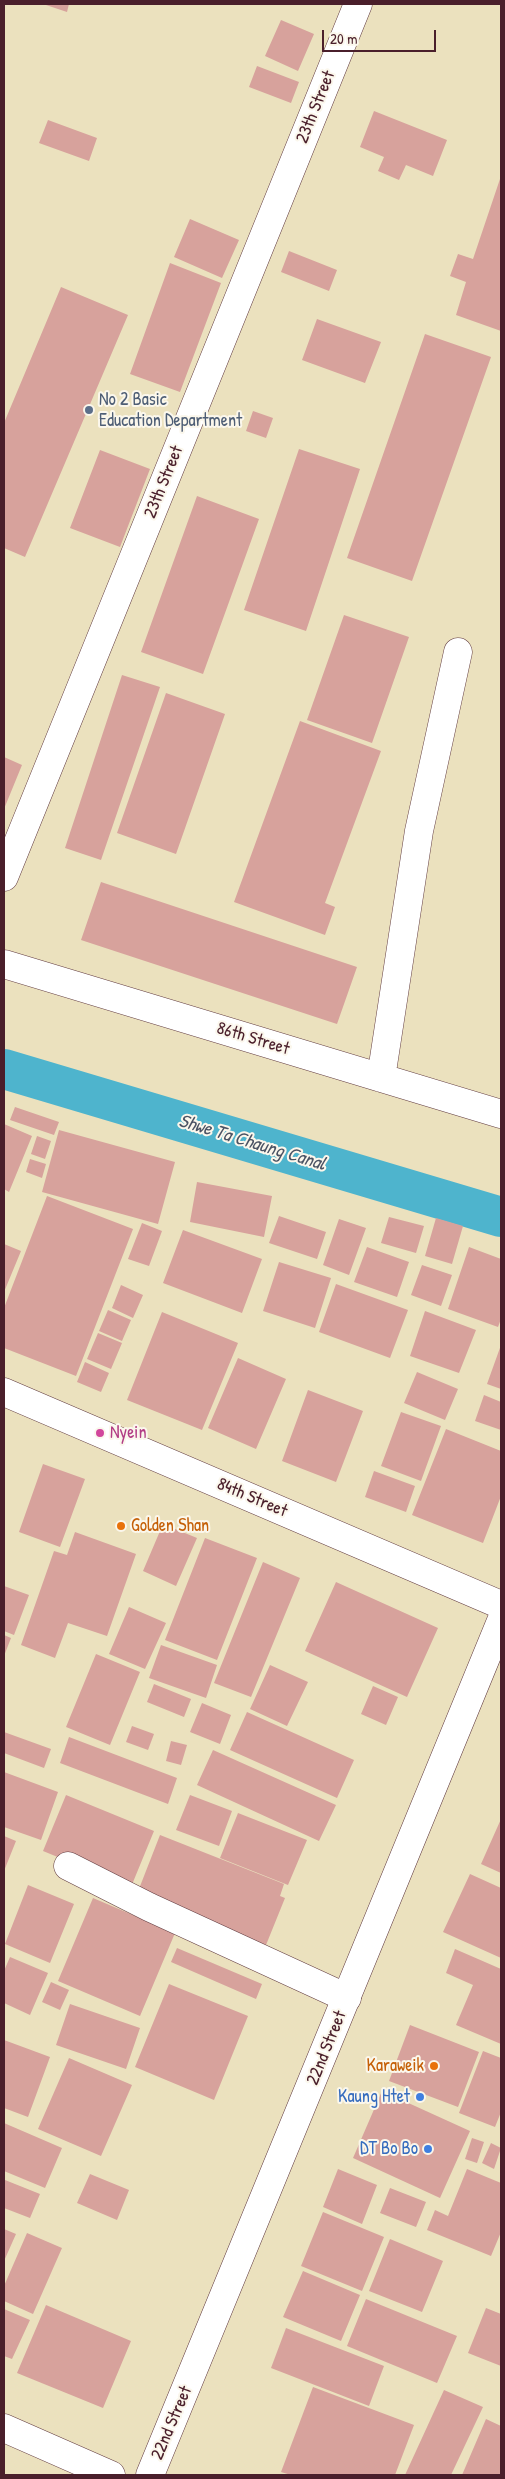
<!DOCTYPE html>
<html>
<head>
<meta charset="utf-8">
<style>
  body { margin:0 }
  #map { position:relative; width:505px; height:2479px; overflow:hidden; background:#ebe1be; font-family:"Patrick Hand",sans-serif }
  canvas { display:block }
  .frame { position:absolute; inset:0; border:5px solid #4a1f2b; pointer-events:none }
  .scale { position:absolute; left:322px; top:30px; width:114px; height:22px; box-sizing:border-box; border:2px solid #4a1f2b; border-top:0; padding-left:6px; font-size:15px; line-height:18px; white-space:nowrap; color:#4a1f2b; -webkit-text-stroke:4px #fbf7ec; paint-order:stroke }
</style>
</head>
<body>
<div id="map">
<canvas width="505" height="2479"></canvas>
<div class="frame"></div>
<div class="scale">20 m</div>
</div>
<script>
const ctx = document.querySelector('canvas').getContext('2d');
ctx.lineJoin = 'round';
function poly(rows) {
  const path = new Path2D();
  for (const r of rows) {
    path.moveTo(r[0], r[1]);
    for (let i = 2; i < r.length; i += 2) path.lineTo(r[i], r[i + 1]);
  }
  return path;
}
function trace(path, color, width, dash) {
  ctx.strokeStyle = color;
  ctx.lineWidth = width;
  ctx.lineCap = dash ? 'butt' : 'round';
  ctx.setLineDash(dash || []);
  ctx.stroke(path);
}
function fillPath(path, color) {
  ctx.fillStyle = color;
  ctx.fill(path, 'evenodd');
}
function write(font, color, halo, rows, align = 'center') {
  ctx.font = font + ' "Patrick Hand",sans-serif';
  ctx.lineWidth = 4;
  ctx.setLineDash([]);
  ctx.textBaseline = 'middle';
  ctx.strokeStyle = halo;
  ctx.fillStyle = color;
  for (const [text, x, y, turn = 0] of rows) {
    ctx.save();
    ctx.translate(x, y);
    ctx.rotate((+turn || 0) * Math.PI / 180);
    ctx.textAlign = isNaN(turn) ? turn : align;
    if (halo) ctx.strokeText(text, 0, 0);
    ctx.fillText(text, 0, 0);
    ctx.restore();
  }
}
const canal = poly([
  [4,1069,501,1217]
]);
const building = poly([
  [43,4,69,4,67,12],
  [281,20,314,34,298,71,265,56],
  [257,66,299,82,291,103,249,87],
  [374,111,447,140,433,176,406,165,399,180,378,171,384,157,360,147],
  [48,120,97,138,89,161,39,143],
  [501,176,501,331,456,315,466,282,450,276,458,254,473,259],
  [190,219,239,240,222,278,174,257],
  [289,251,337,270,329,291,281,272],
  [170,263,221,283,180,392,130,374],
  [61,287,128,315,25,557,4,548,4,423],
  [317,319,381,342,365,383,302,360],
  [425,334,491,357,412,581,347,558],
  [253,411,273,418,266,438,246,431],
  [299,449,360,469,306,631,244,610],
  [100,450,150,469,120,547,70,528],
  [197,496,259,519,203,674,141,652],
  [344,615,409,637,372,743,307,720],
  [122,675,160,687,101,860,65,848],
  [166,693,225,714,176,854,117,833],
  [300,721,381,751,325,903,335,907,325,935,234,902],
  [4,757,22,765,4,809],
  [101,882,357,967,337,1024,81,940],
  [15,1107,59,1122,54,1135,10,1120],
  [4,1124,32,1136,9,1192,4,1189],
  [59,1130,175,1162,158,1224,42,1192],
  [37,1136,51,1141,45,1159,31,1154],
  [30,1159,46,1164,42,1178,26,1172],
  [197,1182,272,1196,264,1237,190,1222],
  [47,1196,133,1229,76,1376,4,1348,4,1308],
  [279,1216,326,1232,317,1259,269,1243],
  [389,1217,424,1226,416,1253,381,1243],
  [436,1218,463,1226,452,1264,425,1256],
  [339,1219,366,1228,349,1275,323,1265],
  [142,1223,162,1231,149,1266,128,1259],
  [183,1230,262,1259,242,1313,163,1283],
  [4,1244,21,1251,4,1292],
  [367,1247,409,1262,397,1297,354,1282],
  [469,1247,501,1259,501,1319,498,1327,448,1309],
  [279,1262,331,1278,315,1328,263,1311],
  [422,1265,452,1275,441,1306,411,1295],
  [336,1284,408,1310,390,1358,319,1332],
  [121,1285,143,1295,133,1318,112,1308],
  [108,1310,131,1320,122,1341,99,1331],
  [425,1311,476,1330,459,1373,410,1356],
  [162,1312,238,1343,202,1430,127,1400],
  [98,1333,122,1343,111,1369,87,1359],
  [501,1345,501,1389,487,1384],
  [238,1358,286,1379,256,1449,208,1428],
  [85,1362,109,1373,101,1392,77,1382],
  [417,1372,458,1389,445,1420,404,1403],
  [308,1390,363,1411,336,1482,282,1461],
  [484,1395,501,1402,501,1430,475,1421],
  [401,1412,441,1426,421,1481,381,1466],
  [446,1429,501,1451,501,1496,483,1543,412,1515],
  [43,1464,85,1479,60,1547,19,1532],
  [374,1471,415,1486,406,1512,365,1497],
  [163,1524,197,1538,176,1586,143,1571],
  [75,1532,136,1554,107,1636,68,1623,55,1658,21,1645,54,1551,67,1555],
  [205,1538,257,1558,217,1660,165,1640],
  [263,1562,300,1578,251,1697,214,1683],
  [336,1582,438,1628,407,1697,305,1651],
  [4,1586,29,1595,14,1635,4,1631],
  [129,1607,166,1623,145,1669,109,1654],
  [4,1635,11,1638,4,1656],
  [161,1645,217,1665,206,1698,149,1678],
  [96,1654,140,1672,110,1745,66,1727],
  [270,1665,308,1682,287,1726,250,1709],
  [154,1684,191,1699,184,1717,147,1702],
  [373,1686,398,1697,386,1725,361,1714],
  [202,1703,231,1715,220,1744,190,1732],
  [247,1712,354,1760,337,1798,230,1750],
  [132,1726,154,1734,148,1750,126,1742],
  [4,1732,51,1749,44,1768,4,1753],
  [69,1737,177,1778,168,1804,60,1763],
  [171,1741,187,1745,181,1765,166,1761],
  [213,1750,336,1805,319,1841,197,1785],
  [4,1772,58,1792,41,1840,4,1827],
  [66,1795,154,1831,131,1887,43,1851],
  [190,1795,232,1811,219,1846,176,1830],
  [238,1813,307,1840,288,1885,220,1858],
  [501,1819,501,1873,481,1864],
  [160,1835,284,1884,280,1896,285,1898,266,1945,137,1894],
  [4,1836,16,1841,4,1871],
  [470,1874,501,1888,501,1958,443,1932],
  [28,1885,74,1904,50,1963,5,1944],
  [93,1898,175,1933,140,2016,58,1981],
  [177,1948,262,1984,256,1999,171,1962],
  [455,1949,501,1969,501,2044,456,2025,473,1985,446,1973],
  [10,1957,48,1973,30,2015,4,2003,4,1971],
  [51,1982,69,1990,60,2010,42,2002],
  [169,1984,248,2016,214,2100,135,2067],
  [70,2004,140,2028,126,2069,56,2045],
  [410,2025,479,2052,458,2107,389,2081],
  [4,2040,50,2057,28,2117,4,2108],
  [483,2051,501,2058,501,2112,495,2127,459,2113],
  [69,2058,132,2085,101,2156,38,2129],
  [382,2091,470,2131,440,2198,353,2158],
  [4,2123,62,2148,45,2188,4,2171],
  [472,2138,484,2142,477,2163,465,2159],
  [491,2143,501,2148,494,2169,482,2163],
  [338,2169,377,2185,362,2224,323,2207],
  [467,2169,501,2183,501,2232,491,2256,427,2230,435,2210,448,2216],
  [90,2174,129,2190,117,2220,77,2203],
  [5,2180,40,2194,30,2218,4,2208],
  [390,2188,426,2202,416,2227,380,2213],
  [323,2212,384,2237,362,2291,301,2266],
  [4,2229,16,2234,4,2261],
  [27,2233,62,2248,33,2314,4,2301,4,2286],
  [390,2239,443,2261,422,2312,369,2291],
  [303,2271,360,2295,341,2341,283,2317],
  [366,2299,457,2336,437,2383,347,2346],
  [46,2305,131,2341,103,2408,17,2373],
  [486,2308,501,2314,501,2366,468,2353],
  [4,2309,30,2320,12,2359,4,2356],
  [286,2328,384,2366,369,2406,271,2368],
  [313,2387,414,2425,395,2475,291,2475,281,2472],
  [444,2390,483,2407,451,2475,405,2475],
  [486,2419,501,2426,501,2475,462,2475]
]);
const minor = poly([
  [4,877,358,4],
  [4,964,501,1114],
  [381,1078,419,831,458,652],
  [4,1392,501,1605],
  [68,1866,149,1907,347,1998],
  [4,2428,111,2475]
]);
const major = poly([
  [150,2475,501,1621]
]);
const markers = [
  [89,410,5,"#5c6f8a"],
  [100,1433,5,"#d1479c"],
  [121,1526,5,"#e8710a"],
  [434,2066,5,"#e8710a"],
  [420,2097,5,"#3f7fe0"],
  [428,2149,5,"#3f7fe0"]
];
const streetNames = [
  ["23th Street",316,107,-68],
  ["23th Street",164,482,-68],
  ["86th Street",253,1039,17],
  ["84th Street",252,1498,23],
  ["22nd Street",327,2048,-68],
  ["22nd Street",172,2423,-67]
];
const serviceNames = [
  ["No 2 Basic",99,400],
  ["Education Department",99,421]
];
const hotelNames = [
  ["Nyein",110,1433]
];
const foodNames = [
  ["Golden Shan",131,1526],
  ["Karaweik",424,2066,"right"]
];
const shopNames = [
  ["Kaung Htet",410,2097],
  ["DT Bo Bo",418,2149]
];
const waterNames = [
  ["Shwe Ta Chaung Canal",252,1143,17]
];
trace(canal, '#4eb4cd', 40);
fillPath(building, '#d7a29c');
trace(minor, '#623c41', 29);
trace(major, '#623c41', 29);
trace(minor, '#fff', 28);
trace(major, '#fff', 28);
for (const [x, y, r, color] of markers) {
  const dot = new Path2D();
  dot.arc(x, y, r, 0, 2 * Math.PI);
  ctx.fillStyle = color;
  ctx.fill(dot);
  trace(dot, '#fbf7ec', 2);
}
write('18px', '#4a1f2b', '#fbf7ec', streetNames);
write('18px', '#4e5e75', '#fbf7ec', serviceNames, 'left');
write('18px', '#b23c85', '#fbf7ec', hotelNames, 'left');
write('18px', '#c56008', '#fbf7ec', foodNames, 'left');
write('18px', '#366cbe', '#fbf7ec', shopNames, 'right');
write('italic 19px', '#4b5364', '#fbf7ec', waterNames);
</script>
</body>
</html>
